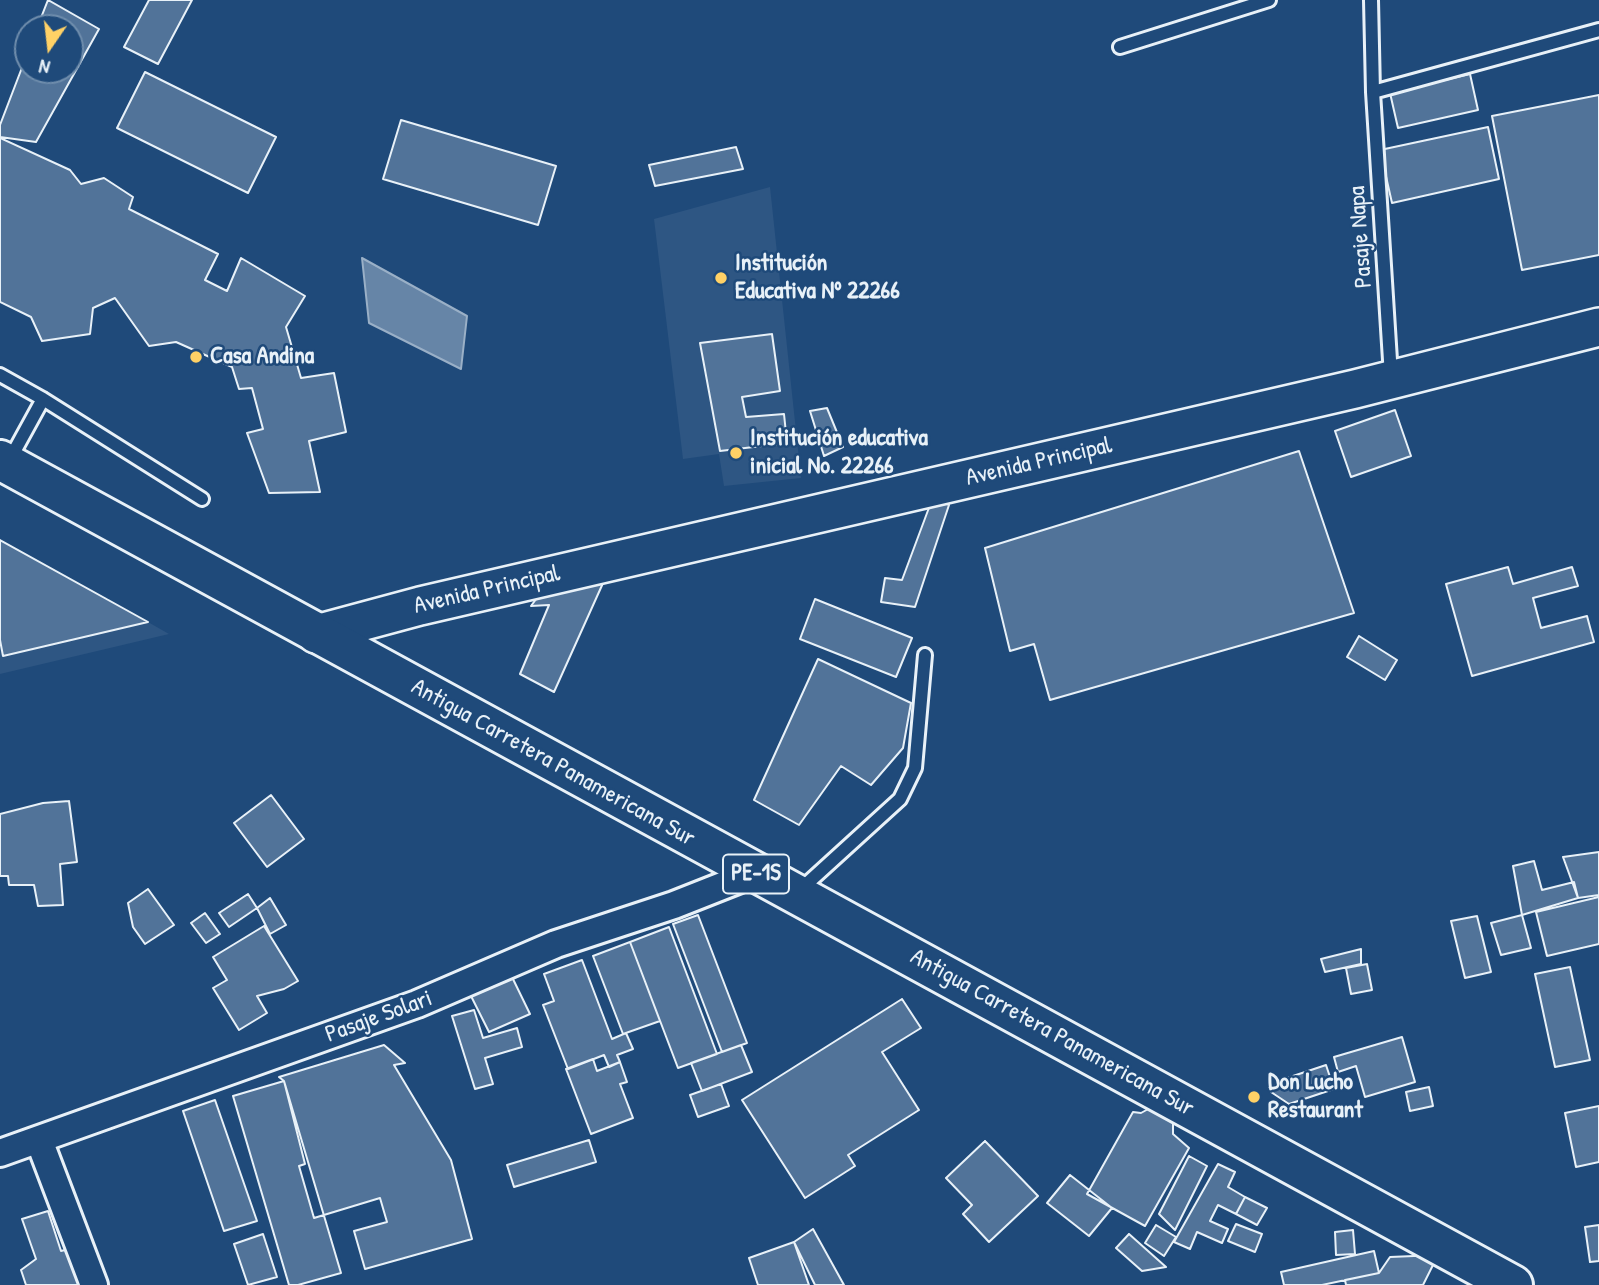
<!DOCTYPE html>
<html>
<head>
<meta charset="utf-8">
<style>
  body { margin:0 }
  #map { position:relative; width:1599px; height:1285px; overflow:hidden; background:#1f4a7a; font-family:"Patrick Hand",sans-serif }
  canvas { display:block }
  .north { position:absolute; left:14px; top:14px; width:70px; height:70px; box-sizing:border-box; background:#1f4a7a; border:2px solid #6f8dac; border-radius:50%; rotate:194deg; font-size:19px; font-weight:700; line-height:28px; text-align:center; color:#e8f1f8 }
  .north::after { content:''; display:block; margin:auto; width:24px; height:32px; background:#ffd166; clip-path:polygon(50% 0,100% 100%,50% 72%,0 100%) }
</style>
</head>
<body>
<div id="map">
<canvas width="1599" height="1285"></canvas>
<div class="north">N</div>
</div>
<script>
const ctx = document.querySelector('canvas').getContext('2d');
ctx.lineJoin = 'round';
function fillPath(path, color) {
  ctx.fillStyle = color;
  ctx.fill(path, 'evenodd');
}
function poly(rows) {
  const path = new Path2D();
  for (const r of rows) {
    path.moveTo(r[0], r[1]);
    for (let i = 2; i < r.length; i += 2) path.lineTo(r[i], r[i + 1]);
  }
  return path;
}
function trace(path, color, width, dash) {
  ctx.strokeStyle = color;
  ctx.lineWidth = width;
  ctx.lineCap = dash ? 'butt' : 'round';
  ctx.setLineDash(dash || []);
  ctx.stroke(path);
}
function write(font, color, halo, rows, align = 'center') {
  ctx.font = font + ' "Patrick Hand",sans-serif';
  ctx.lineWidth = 5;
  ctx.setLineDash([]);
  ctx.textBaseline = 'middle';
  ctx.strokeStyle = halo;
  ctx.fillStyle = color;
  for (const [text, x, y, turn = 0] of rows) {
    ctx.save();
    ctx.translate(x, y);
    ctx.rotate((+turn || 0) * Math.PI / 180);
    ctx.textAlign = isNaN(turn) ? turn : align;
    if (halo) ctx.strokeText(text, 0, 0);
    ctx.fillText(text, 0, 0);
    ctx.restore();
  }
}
const built = poly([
  [770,187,801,478,724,486,719,454,683,459,654,219],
  [0,540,148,622,169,634,0,674]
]);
const water = poly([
  [362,258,467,316,461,369,369,323,362,258]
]);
const building = poly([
  [48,0,99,29,36,142,0,137,0,125,28,52,28,70,70,70,70,28,37,28,48,0],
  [149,0,192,0,158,64,124,47,149,0],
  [145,72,276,137,248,193,117,128,145,72],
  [1470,74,1478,110,1398,128,1390,93,1470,74],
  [1599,95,1599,255,1522,270,1492,116,1599,95],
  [401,120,556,166,538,225,383,179,401,120],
  [1488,127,1499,179,1392,203,1380,150,1488,127],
  [0,138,70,170,81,184,104,178,133,197,129,209,218,254,205,280,227,291,241,258,305,296,286,327,301,378,334,373,346,432,309,441,320,492,269,493,247,433,263,429,252,388,239,389,232,367,176,342,149,346,115,298,93,308,90,334,42,341,31,317,0,302,0,138],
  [736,147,743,169,655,186,649,165,736,147],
  [772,334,780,391,742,397,746,417,784,414,787,443,720,451,700,343,772,334],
  [827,408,843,447,824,456,810,411,827,408],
  [1395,410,1411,456,1351,477,1335,431,1395,410],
  [1299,451,1354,613,1050,700,1034,644,1010,651,985,548,1299,451],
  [933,497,949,505,915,607,881,602,885,578,902,580,933,497],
  [0,540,148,622,3,656,0,640,0,540],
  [1508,567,1513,584,1572,567,1578,586,1533,598,1541,628,1587,616,1594,642,1472,676,1446,584,1508,567],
  [608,572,554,692,520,674,549,605,531,606,545,587,608,572],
  [815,599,912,638,896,677,800,639,815,599],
  [1359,636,1397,660,1385,680,1347,657,1359,636],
  [818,659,911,703,903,748,871,785,841,766,799,825,754,800,818,659],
  [271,795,304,839,267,867,234,823,271,795],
  [69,801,77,862,60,864,63,905,38,906,34,885,9,885,8,876,0,876,0,814,43,803,69,801],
  [1599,852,1599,895,1578,898,1563,857,1599,852],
  [1534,861,1542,890,1574,882,1578,898,1522,915,1513,866,1534,861],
  [148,889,174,925,145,944,133,927,128,903,148,889],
  [248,894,257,908,229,927,219,913,248,894],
  [1599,897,1599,944,1547,956,1536,912,1599,897],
  [270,898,286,925,270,934,257,908,270,898],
  [205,913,220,934,206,943,191,923,205,913],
  [698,915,747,1043,722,1052,673,924,698,915],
  [1522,915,1531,948,1501,955,1491,923,1522,915],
  [1477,916,1491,972,1465,978,1451,921,1477,916],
  [264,926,298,981,284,989,257,996,267,1013,239,1030,213,988,227,980,213,957,264,926],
  [669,927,717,1054,678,1068,630,942,669,927],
  [630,942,660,1021,623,1034,593,956,630,942],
  [1361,949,1361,964,1325,972,1321,959,1361,949],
  [582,960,612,1039,626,1033,633,1049,617,1055,620,1062,609,1067,604,1055,568,1069,543,1005,554,1001,544,974,582,960],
  [1367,964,1372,990,1351,994,1346,968,1367,964],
  [1570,967,1590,1060,1555,1067,1535,974,1570,967],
  [512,977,530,1014,489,1032,471,996,512,977],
  [902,999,921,1028,882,1052,919,1110,848,1155,855,1166,805,1198,742,1100,902,999],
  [474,1010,483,1038,517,1028,522,1047,485,1058,493,1084,475,1089,452,1016,474,1010],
  [1402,1037,1415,1082,1365,1097,1356,1066,1338,1072,1334,1057,1402,1037],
  [384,1045,405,1063,394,1065,451,1160,472,1239,365,1269,354,1231,387,1222,380,1198,314,1218,299,1166,305,1164,284,1081,279,1077,384,1045],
  [741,1045,752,1072,702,1091,691,1063,741,1045],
  [593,1059,597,1071,620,1062,627,1082,620,1084,633,1118,591,1134,566,1069,593,1059],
  [1326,1065,1334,1089,1289,1104,1271,1092,1278,1081,1326,1065],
  [284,1081,341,1273,298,1285,289,1285,233,1096,284,1081],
  [721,1084,729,1106,698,1117,690,1095,721,1084],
  [1429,1087,1433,1106,1410,1111,1406,1092,1429,1087],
  [215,1100,257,1221,224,1231,183,1111,215,1100],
  [1599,1106,1599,1162,1576,1167,1565,1113,1599,1106],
  [1150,1108,1173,1117,1173,1134,1189,1148,1145,1226,1087,1194,1133,1112,1141,1113,1150,1108],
  [589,1140,596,1162,514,1187,507,1165,589,1140],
  [985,1141,1038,1196,989,1242,963,1214,972,1205,946,1178,985,1141],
  [1189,1156,1207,1166,1175,1230,1159,1214,1189,1156],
  [1218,1164,1235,1172,1228,1187,1245,1197,1236,1214,1218,1205,1210,1221,1228,1229,1222,1243,1197,1232,1190,1249,1174,1242,1218,1164],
  [1070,1175,1112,1208,1089,1236,1047,1203,1070,1175],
  [1245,1197,1267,1208,1257,1225,1236,1214,1245,1197],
  [48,1211,61,1251,77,1247,90,1285,26,1285,21,1270,36,1259,22,1219,48,1211],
  [1236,1224,1262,1234,1255,1252,1228,1241,1236,1224],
  [1156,1225,1176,1237,1164,1256,1145,1243,1156,1225],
  [1599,1225,1599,1261,1590,1262,1585,1227,1599,1225],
  [813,1229,844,1285,815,1285,794,1242,813,1229],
  [1353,1230,1355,1254,1336,1255,1335,1232,1353,1230],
  [263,1234,277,1277,248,1285,234,1244,263,1234],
  [1129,1234,1166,1267,1142,1271,1116,1248,1129,1234],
  [794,1242,809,1285,758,1285,749,1258,794,1242],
  [1374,1251,1379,1273,1322,1285,1284,1285,1281,1272,1374,1251],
  [1438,1255,1423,1285,1346,1285,1345,1280,1379,1273,1390,1257,1438,1255]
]);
const lane = poly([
  [1371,0,1373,92,1391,376],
  [1120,47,1269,0],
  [1373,92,1599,30],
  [0,375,43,399,202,499],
  [9,461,43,399],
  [800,890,900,799,915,768,925,655]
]);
const street = poly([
  [39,1140,94,1285],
  [0,1153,417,1004,556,944,674,905,755,873]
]);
const secondary = poly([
  [316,634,420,606,1355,389,1599,327]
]);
const highway = poly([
  [0,460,1513,1285]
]);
const markers = [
  [721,278,7,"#ffd166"],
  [196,357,7,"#ffd166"],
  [736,453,7,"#ffd166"],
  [1254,1097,7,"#ffd166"]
];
const shields = [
  [756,874,66]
];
const shieldNames = [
  ["PE-1S",756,874]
];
const streetNames = [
  ["Pasaje Napa",1361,237,-94],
  ["Avenida Principal",1039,462,-13],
  ["Avenida Principal",487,590,-13],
  ["Antigua Carretera Panamericana Sur",553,763,29],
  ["Pasaje Solari",379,1017,-20],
  ["Antigua Carretera Panamericana Sur",1052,1033,29]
];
const poiNames = [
  ["Institución",735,264],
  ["Educativa Nº 22266",735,292],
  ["Casa Andina",210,357],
  ["Institución educativa",750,439],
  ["inicial No. 22266",750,467],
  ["Don Lucho",1268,1083],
  ["Restaurant",1268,1111]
];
fillPath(built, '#2e5683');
fillPath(water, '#6685a7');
trace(water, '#9ab0c7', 2);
fillPath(building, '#517399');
trace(building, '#e8f1f8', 2);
trace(lane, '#e8f1f8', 18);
trace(street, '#e8f1f8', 32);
trace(secondary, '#e8f1f8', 42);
trace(highway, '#e8f1f8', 44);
trace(lane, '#1f4a7a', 12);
trace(street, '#1f4a7a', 26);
trace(secondary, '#1f4a7a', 37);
trace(highway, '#1f4a7a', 38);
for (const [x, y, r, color] of markers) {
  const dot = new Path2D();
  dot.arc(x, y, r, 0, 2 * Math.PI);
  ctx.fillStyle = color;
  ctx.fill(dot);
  trace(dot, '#1f4a7a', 2.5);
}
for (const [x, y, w] of shields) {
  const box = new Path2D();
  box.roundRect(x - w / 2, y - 19.5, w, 39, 5);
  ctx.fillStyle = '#1f4a7a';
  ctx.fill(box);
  trace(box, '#e8f1f8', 2);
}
write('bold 23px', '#e8f1f8', null, shieldNames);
write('24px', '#e8f1f8', '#1f4a7a', streetNames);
write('bold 24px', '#e8f1f8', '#1f4a7a', poiNames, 'left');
</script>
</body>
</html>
